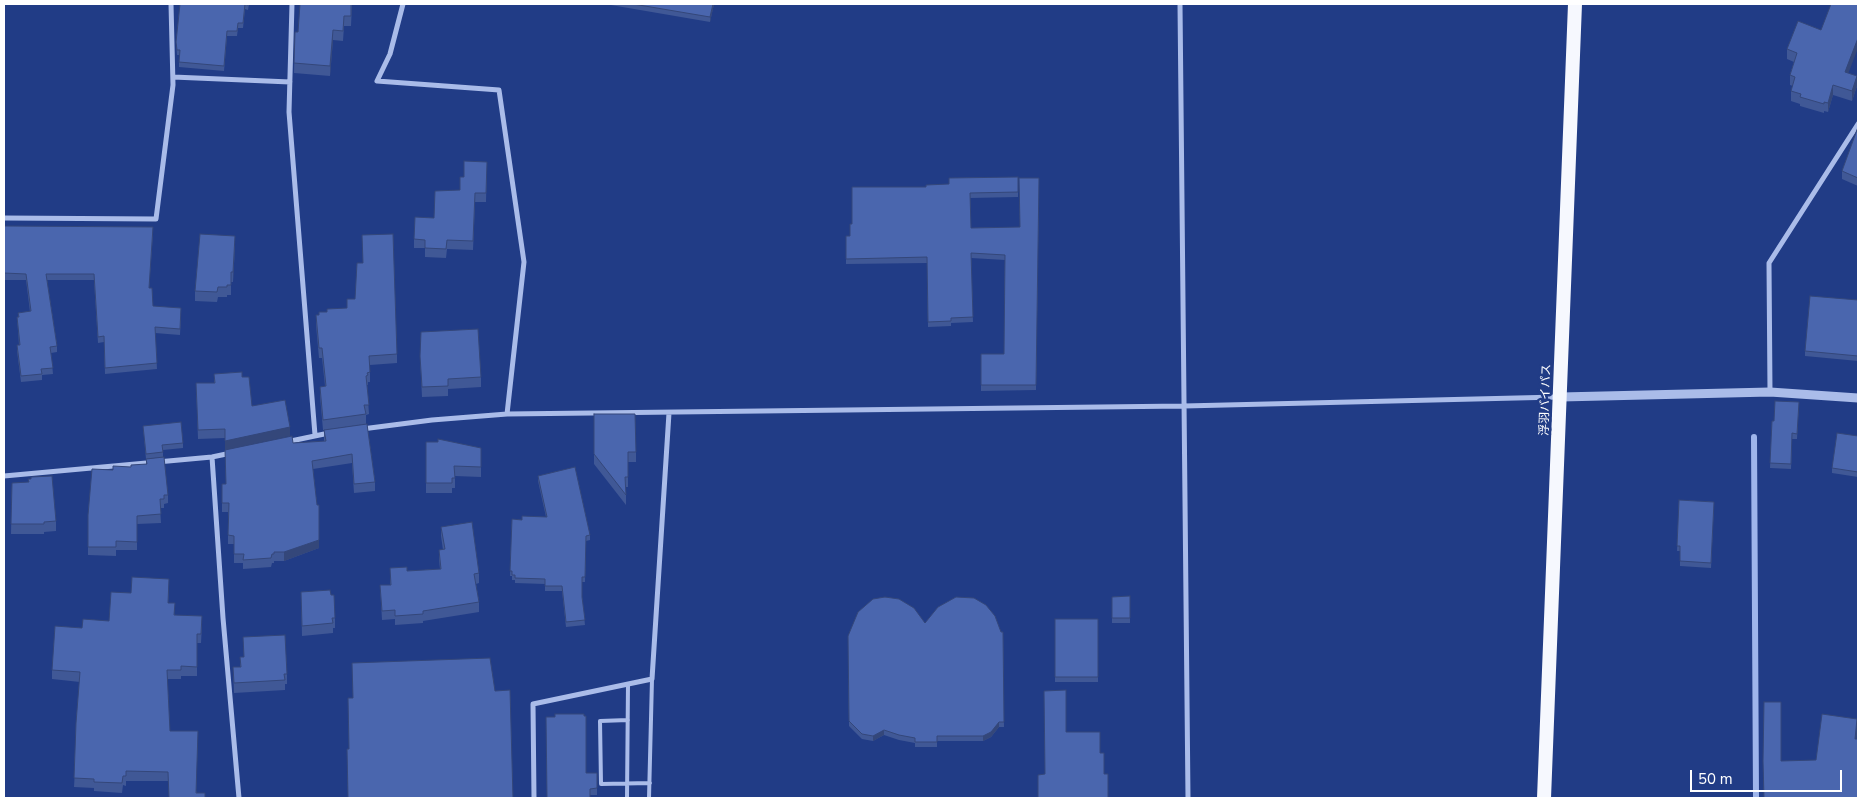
<!DOCTYPE html>
<html>
<head>
<meta charset="utf-8">
<style>
  body { margin:0 }
  #map { position:relative; width:1862px; height:802px; overflow:hidden; background:#213c86; font-family:"Nunito Sans",sans-serif }
  canvas { display:block }
  .frame { position:absolute; inset:0; border:5px solid #fff; pointer-events:none }
  .scale { position:absolute; left:1690px; top:770px; width:152px; height:22px; box-sizing:border-box; border:2px solid #fff; border-top:0; padding-left:6px; font-size:15px; line-height:18px; white-space:nowrap; color:#fff; -webkit-text-stroke:4px #213c86; paint-order:stroke }
</style>
</head>
<body>
<div id="map">
<canvas width="1862" height="802"></canvas>
<div class="frame"></div>
<div class="scale">50 m</div>
</div>
<script>
const ctx = document.querySelector('canvas').getContext('2d');
ctx.lineJoin = 'round';
function poly(rows) {
  const path = new Path2D();
  for (const r of rows) {
    path.moveTo(r[0], r[1]);
    for (let i = 2; i < r.length; i += 2) path.lineTo(r[i], r[i + 1]);
  }
  return path;
}
function trace(path, color, width, dash) {
  ctx.strokeStyle = color;
  ctx.lineWidth = width;
  ctx.lineCap = dash ? 'butt' : 'round';
  ctx.setLineDash(dash || []);
  ctx.stroke(path);
}
function fillPath(path, color) {
  ctx.fillStyle = color;
  ctx.fill(path, 'evenodd');
}
function write(font, color, halo, rows, align = 'center') {
  ctx.font = font + ' "Nunito Sans","Noto Sans JP",sans-serif';
  ctx.lineWidth = 5;
  ctx.setLineDash([]);
  ctx.textBaseline = 'middle';
  ctx.strokeStyle = halo;
  ctx.fillStyle = color;
  for (const [text, x, y, turn = 0] of rows) {
    ctx.save();
    ctx.translate(x, y);
    ctx.rotate((+turn || 0) * Math.PI / 180);
    ctx.textAlign = isNaN(turn) ? turn : align;
    if (halo) ctx.strokeText(text, 0, 0);
    ctx.fillText(text, 0, 0);
    ctx.restore();
  }
}
const stream = poly([
  [1754,437,1756,798]
]);
const service = poly([
  [628,720,600,721,601,784,650,783],
  [627,798,628,684],
  [649,798,652,679]
]);
const minor = poly([
  [292,4,289,112,315,435],
  [403,4,390,54,377,81,499,90,524,262,507,414],
  [1180,4,1188,798],
  [173,77,290,82],
  [4,218,156,219,173,85,171,4],
  [1770,392,1769,263,1858,124],
  [362,429,432,420,507,414,1184,406,1558,397],
  [286,442,329,433],
  [212,457,223,618,239,798],
  [4,476,212,457,231,453],
  [534,798,533,704,652,679,669,413]
]);
const tertiary = poly([
  [1561,397,1770,392,1858,398]
]);
const trunk = poly([
  [1544,798,1575,4]
]);
const wall = poly([
  [180,4,249,4,248,10,245,9,243,28,238,28,237,36,227,36,224,71,179,67,179,55,177,55,176,42],
  [352,4,351,26,344,26,343,41,333,40,330,76,294,73,295,32,298,32],
  [605,4,714,4,710,22],
  [1821,30,1857,86,1852,101,1833,95,1828,112,1824,111,1824,113,1800,106,1800,104,1791,101,1791,91,1793,86,1790,85,1790,75,1794,62,1787,59,1787,49],
  [1858,127,1858,186,1842,179,1842,171],
  [487,162,486,202,475,202,473,250,447,249,446,258,425,257,425,248,414,248,414,239,460,190,464,177],
  [1018,177,1018,197,970,198,971,228,1020,227,1039,178,1036,390,981,391,981,354,1004,354,1005,260,971,258,973,322,951,323,951,326,928,327,927,263,846,264,846,236,850,236,852,224,926,187],
  [4,226,153,233,149,288,153,306,181,315,180,335,155,333,157,369,105,374,104,342,98,343,94,280,47,280,57,346,57,352,51,353,53,374,42,375,42,380,21,382,17,351,17,345,19,345,17,317,18,317,18,313,30,312,26,280,4,280],
  [235,246,233,282,231,282,231,295,227,295,227,297,218,297,217,302,195,301,195,291],
  [347,299,355,299,397,354,397,363,370,365,370,382,368,382,368,385,367,385,369,414,366,415,366,424,323,430,320,396,320,387,325,386,322,358,319,358,316,325,316,315,319,315,327,312,347,308],
  [1858,300,1858,361,1805,356,1805,351],
  [420,356,481,377,481,387,448,389,448,396,422,397],
  [242,372,225,450,225,438,198,439,196,383,214,383,214,374],
  [1799,402,1797,439,1792,439,1791,469,1770,468,1772,421,1774,421],
  [594,414,636,452,636,462,628,462,628,487,626,487,626,505,594,464],
  [367,424,375,482,375,491,354,493,352,463,313,469,317,505,319,505,319,548,284,561,274,561,274,563,272,563,271,567,243,569,243,563,234,563,234,544,228,544,228,512,222,512,222,484,226,484,293,443,324,441,324,430],
  [143,426,183,443,183,448,163,450,163,457,146,459],
  [1858,436,1858,477,1832,473,1832,468],
  [426,442,481,448,481,477,455,476,455,488,452,488,452,493,426,493],
  [146,459,168,495,168,503,164,504,164,508,160,508,161,523,137,524,137,550,116,550,116,556,88,555,88,515,113,470,131,467,146,464],
  [538,476,590,535,590,540,586,541,585,582,582,582,582,597,585,625,566,627,562,591,545,591,545,584,515,583,515,580,512,580,512,576,510,576,512,519,522,520,546,517,538,481],
  [12,483,56,521,56,531,44,532,44,534,11,534],
  [1679,500,1714,502,1711,568,1680,566,1680,551,1677,551],
  [441,527,479,573,479,583,476,584,479,602,479,612,423,621,423,623,395,625,395,619,382,620,380,585,390,585,390,568,407,571,440,569,439,560,439,550,443,550,441,536],
  [169,589,168,603,175,615,202,625,201,643,197,643,197,676,181,676,181,679,167,679,170,731,197,793,205,798,168,781,126,781,126,786,123,785,122,793,94,791,94,788,74,787,80,682,52,679,52,670,82,628,109,621,131,593],
  [301,592,331,595,335,618,335,628,333,628,333,633,302,636],
  [1130,596,1130,623,1112,623,1112,597],
  [1055,619,1098,619,1098,682,1055,682],
  [925,623,1003,632,1004,727,999,727,991,737,983,741,937,741,937,747,915,747,915,743,899,740,884,735,873,741,862,739,849,726,848,636],
  [240,657,287,674,287,684,285,684,285,690,234,693,233,667,240,667],
  [586,773,597,773,597,795,590,795]
]);
const shadedWall = poly([
  [713,4,714,4,710,22,710,17],
  [333,30,333,40,330,76,330,66],
  [1858,38,1858,48,1845,82,1845,72],
  [1857,76,1857,86,1852,101,1852,91],
  [1833,85,1833,95,1828,112,1828,103],
  [235,236,235,246,233,282,233,272],
  [290,427,290,436,225,450,225,441],
  [319,540,319,548,284,561,284,552],
  [1857,719,1857,736,1855,757,1855,739],
  [999,722,999,727,991,737,983,741,983,736],
  [884,730,884,735,873,741,873,736]
]);
const building = poly([
  [180,4,248,4,248,5,245,4,243,23,238,23,237,31,227,31,224,66,179,62,180,50,177,50,176,42,180,4],
  [300,4,351,4,351,16,344,16,343,31,333,30,330,66,294,63,295,32,298,32,300,4],
  [633,4,713,4,710,17,633,4],
  [1831,4,1858,4,1858,38,1845,72,1857,76,1852,91,1833,85,1828,103,1824,102,1824,104,1800,97,1801,94,1791,91,1795,77,1790,75,1797,53,1787,49,1798,21,1821,30,1831,4],
  [1858,127,1858,178,1842,171,1858,127],
  [464,161,487,162,486,193,475,193,473,241,447,240,446,249,425,248,425,240,414,239,415,217,434,218,435,191,460,190,460,177,464,177,464,161],
  [1018,177,1018,192,970,193,971,228,1020,227,1019,178,1039,178,1036,385,981,385,981,354,1004,354,1005,255,971,253,973,317,951,318,951,321,928,322,927,257,846,259,846,236,850,236,850,224,852,224,852,187,926,187,926,185,949,184,949,178,1018,177],
  [4,226,153,227,149,288,152,288,153,306,181,308,180,329,155,327,157,363,105,368,104,336,98,337,94,274,46,274,57,346,50,347,53,368,41,369,42,374,21,376,17,345,20,345,17,317,19,317,18,313,31,311,26,274,4,273,4,226],
  [200,234,235,236,233,272,231,272,231,285,227,285,227,287,218,287,217,292,195,291,200,234],
  [393,234,397,354,369,356,370,372,367,373,368,375,366,376,369,405,364,405,366,414,323,420,320,387,326,386,322,348,319,348,316,315,319,315,319,312,327,312,327,309,347,308,347,299,355,299,357,263,363,263,362,235,393,234],
  [1810,296,1858,300,1858,356,1805,351,1810,296],
  [478,329,481,377,448,379,448,386,422,387,420,356,421,332,478,329],
  [242,372,242,377,249,377,252,406,285,400,290,427,225,441,225,429,198,430,196,383,215,383,214,374,242,372],
  [1775,401,1799,402,1797,434,1792,433,1791,464,1770,463,1772,421,1774,421,1775,401],
  [594,414,635,414,636,452,628,452,628,477,625,477,626,495,594,454,594,414],
  [181,422,183,443,162,445,163,452,146,454,143,426,181,422],
  [367,424,375,482,354,484,352,454,312,461,317,505,319,505,319,540,284,552,274,552,274,554,272,554,271,558,243,560,244,554,234,554,234,536,228,535,229,503,222,503,222,484,226,484,225,450,292,436,293,443,326,441,324,430,367,424],
  [1837,433,1858,436,1858,472,1832,468,1837,433],
  [438,439,481,448,481,467,454,466,455,478,452,478,452,483,426,483,426,442,438,442,438,439],
  [164,457,168,495,164,495,164,499,160,499,161,514,137,516,137,542,116,541,116,547,88,547,88,515,92,469,113,470,113,466,131,467,131,465,147,464,146,459,164,457],
  [575,467,590,535,586,536,585,577,582,577,582,597,585,620,566,622,562,586,545,586,545,579,515,578,515,575,512,575,512,571,510,571,512,519,522,520,522,516,547,517,538,476,575,467],
  [52,476,56,521,44,522,44,524,11,524,12,483,29,482,28,479,31,479,31,477,52,476],
  [1679,500,1714,502,1711,563,1680,561,1680,546,1677,546,1679,500],
  [472,522,479,573,474,574,479,602,423,611,423,614,395,616,395,610,382,611,380,585,391,585,390,568,407,567,407,571,441,569,439,550,445,549,441,527,472,522],
  [132,577,169,579,168,603,175,603,174,615,202,616,201,634,197,634,197,667,181,666,181,670,167,670,170,731,198,731,196,793,205,793,205,798,169,798,168,772,126,771,126,776,123,776,122,783,94,782,94,779,74,778,76,723,80,672,52,670,55,626,82,628,83,619,109,621,111,592,131,593,132,577],
  [330,590,331,595,334,595,335,618,332,618,333,623,302,626,301,592,330,590],
  [1130,596,1130,618,1112,618,1112,597,1130,596],
  [885,597,899,599,914,608,925,623,938,607,956,597,974,598,986,605,995,616,1001,632,1003,632,1004,722,999,722,991,732,983,736,937,736,937,742,915,742,915,738,899,735,884,730,873,736,862,734,849,721,848,636,858,612,873,599,885,597],
  [1055,619,1098,619,1098,677,1055,677,1055,619],
  [285,635,287,674,284,674,285,680,234,683,233,667,241,667,240,657,244,657,243,637,285,635],
  [490,658,495,691,510,690,513,798,348,798,347,749,349,749,348,698,353,698,352,663,490,658],
  [1066,690,1066,732,1100,732,1100,753,1104,753,1104,774,1108,774,1108,798,1038,798,1038,775,1045,774,1044,691,1066,690],
  [1764,702,1781,702,1781,761,1816,760,1822,714,1857,719,1855,739,1858,739,1858,798,1764,798,1763,761,1764,702],
  [555,714,584,714,584,716,586,716,586,773,597,773,597,788,590,789,590,798,547,798,546,717,555,717,555,714]
]);
const streetNames = [
  ["浮羽バイパス",1546,400,-88]
];
trace(stream, '#9eb5eb', 6);
trace(service, '#aabce9', 4);
trace(minor, '#aabce9', 5);
trace(tertiary, '#aabce9', 9);
trace(trunk, '#f6f8fe', 14);
fillPath(wall, '#405896');
fillPath(shadedWall, '#34477a');
fillPath(building, '#4a66ae');
trace(building, '#34477a', 1);
write('12px', '#fff', '#213c86', streetNames);
</script>
</body>
</html>
